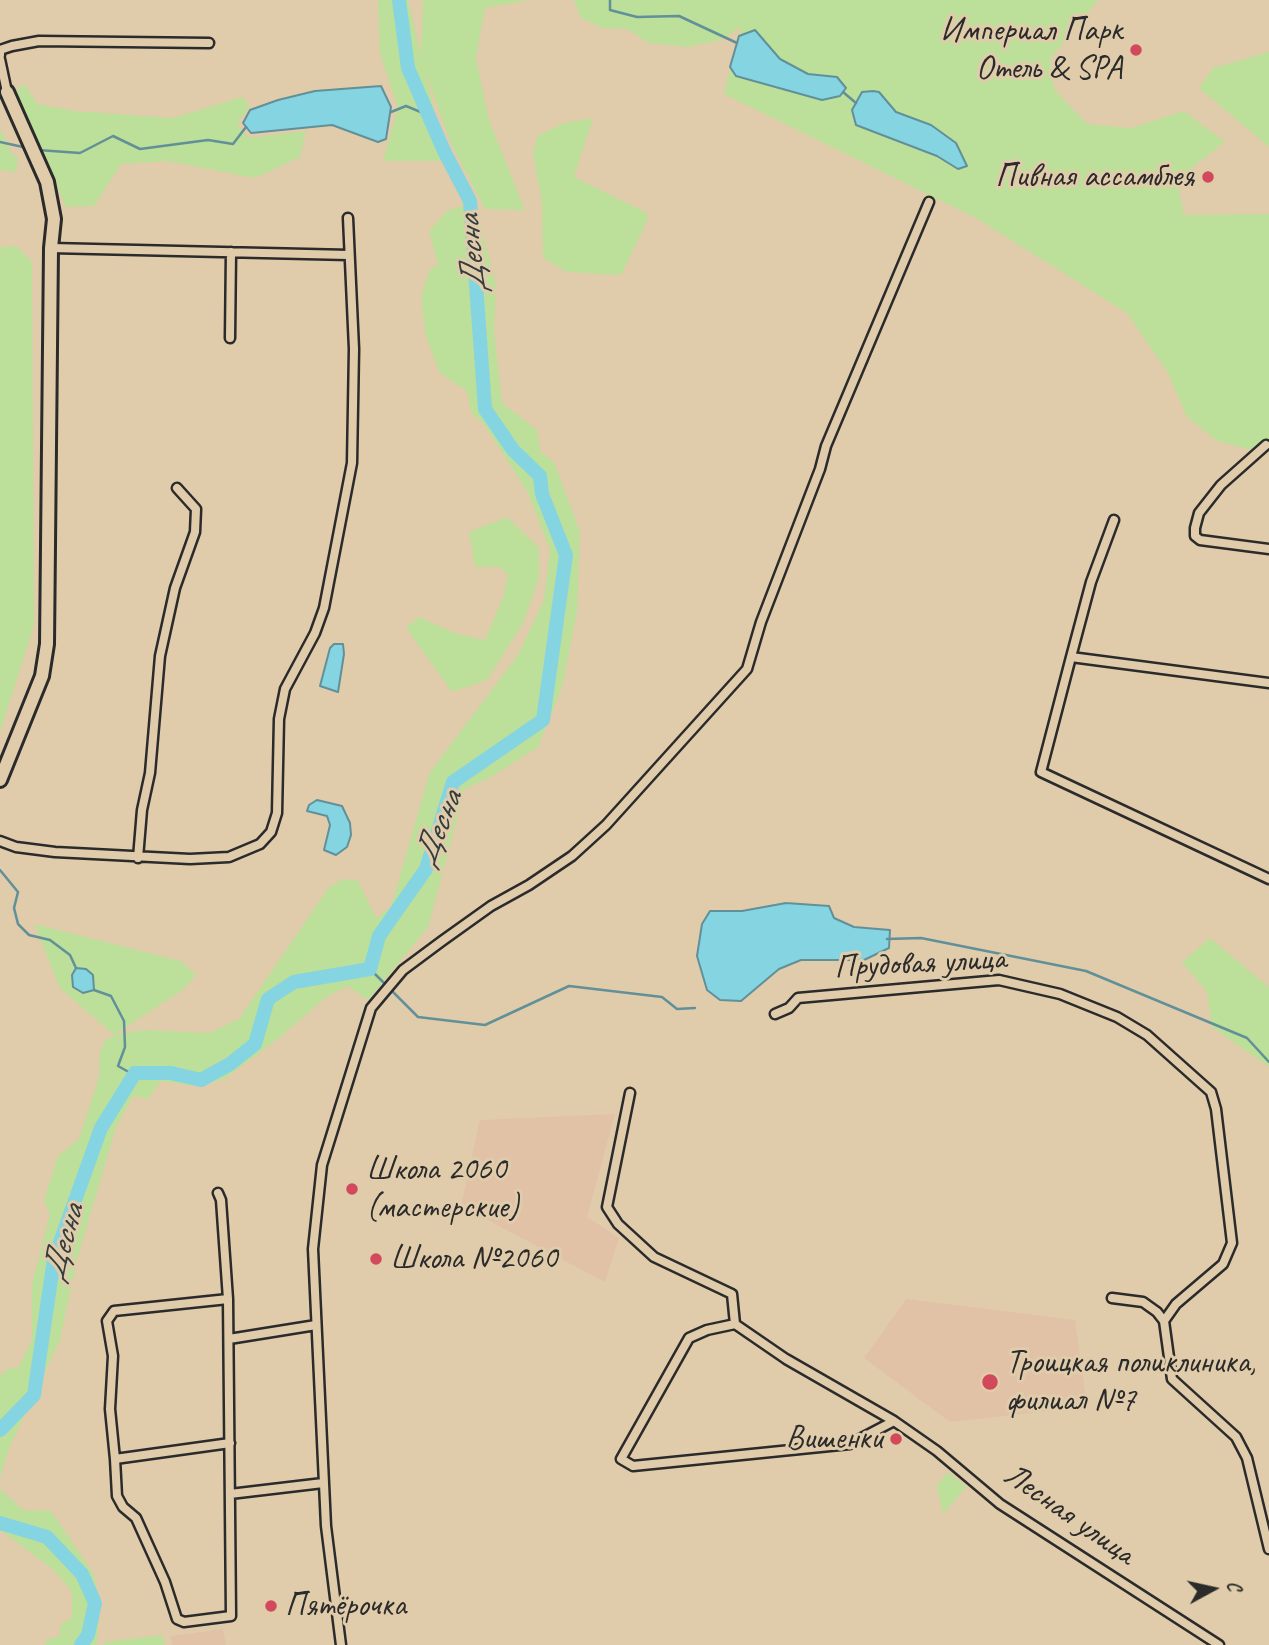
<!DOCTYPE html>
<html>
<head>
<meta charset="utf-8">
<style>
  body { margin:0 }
  #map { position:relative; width:1269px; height:1645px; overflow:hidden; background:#e0ccaa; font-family:Caveat,sans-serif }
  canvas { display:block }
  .north { position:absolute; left:1178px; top:1554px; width:70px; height:70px; -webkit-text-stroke:5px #e0ccaa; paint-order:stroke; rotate:82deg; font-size:19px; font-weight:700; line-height:28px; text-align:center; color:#2b2b2b }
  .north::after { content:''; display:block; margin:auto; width:24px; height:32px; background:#2b2b2b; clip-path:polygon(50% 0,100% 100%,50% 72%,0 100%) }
</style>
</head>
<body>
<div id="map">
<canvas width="1269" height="1645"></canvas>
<div class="north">С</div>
</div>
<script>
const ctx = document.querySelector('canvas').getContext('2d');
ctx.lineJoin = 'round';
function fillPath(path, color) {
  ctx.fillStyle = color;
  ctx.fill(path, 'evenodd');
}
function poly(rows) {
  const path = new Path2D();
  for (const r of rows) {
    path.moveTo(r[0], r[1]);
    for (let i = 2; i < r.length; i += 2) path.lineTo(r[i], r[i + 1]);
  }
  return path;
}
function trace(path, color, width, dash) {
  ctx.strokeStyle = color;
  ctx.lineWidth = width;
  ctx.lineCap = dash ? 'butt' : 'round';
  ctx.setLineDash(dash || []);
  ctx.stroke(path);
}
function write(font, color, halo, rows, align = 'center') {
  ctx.font = font + ' Caveat,sans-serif';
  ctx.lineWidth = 6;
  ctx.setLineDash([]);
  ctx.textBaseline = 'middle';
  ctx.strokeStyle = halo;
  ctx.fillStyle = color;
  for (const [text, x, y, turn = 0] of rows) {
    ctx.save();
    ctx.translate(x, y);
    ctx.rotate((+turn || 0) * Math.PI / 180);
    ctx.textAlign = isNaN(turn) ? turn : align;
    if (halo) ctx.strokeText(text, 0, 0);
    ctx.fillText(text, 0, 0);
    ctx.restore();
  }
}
const built = poly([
  [615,1114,587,1217,619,1238,605,1282,461,1206,480,1120],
  [906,1299,1075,1320,1087,1407,950,1422,864,1358],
  [223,1629,226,1645,172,1645,171,1636]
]);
const green = poly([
  [378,0,408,0,421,55,423,0,530,0,485,8,476,58,489,120,525,210,485,209,451,144,425,70,444,151,440,161,383,161,398,108,380,53],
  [574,0,1098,0,1050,59,1054,89,1087,124,1131,128,1184,111,1225,142,1195,165,1179,191,1184,215,1269,214,1269,449,1248,449,1217,441,1187,417,1168,373,1127,313,976,218,724,94,741,26,722,40,687,47,649,43,627,29,602,28,581,18],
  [1269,52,1269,147,1199,88,1213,68],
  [24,83,37,104,75,111,173,118,242,97,250,106,237,124,249,138,306,131,300,157,255,178,168,161,121,164,94,206,66,207,15,92],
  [593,118,574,177,645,212,648,219,621,275,567,272,543,258,542,203,533,154,537,136,564,123],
  [0,128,12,154,18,158,16,172,0,170],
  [466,205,477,212,496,285,494,330,502,403,537,430,540,451,554,462,580,532,577,612,562,687,538,747,491,777,465,789,428,927,368,1000,348,986,326,997,279,1038,224,1079,196,1086,161,1081,148,1099,133,1096,116,1127,77,1259,60,1340,8,1450,0,1479,0,1376,9,1368,18,1368,32,1340,32,1284,50,1214,44,1201,58,1156,79,1139,99,1077,100,1052,105,1040,122,1033,144,1030,209,1033,239,1019,329,887,344,879,358,881,376,918,391,907,430,772,518,655,544,600,550,550,528,493,484,424,471,412,467,391,440,373,426,337,421,297,430,269,438,264,429,231,447,211],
  [16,246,32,262,34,625,0,732,0,247],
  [507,517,539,548,539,577,523,623,487,680,452,692,406,628,419,617,457,634,485,640,504,595,508,574,499,567,475,567,469,532],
  [34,924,181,961,196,975,184,989,114,1035,60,988],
  [1210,938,1269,987,1269,1067,1212,1027,1207,992,1182,962],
  [948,1472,966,1487,943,1514,937,1486],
  [0,1489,23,1510,51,1511,93,1573,100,1601,97,1645,45,1645,47,1640,60,1636,60,1626,72,1617,72,1592,54,1570,0,1530],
  [163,1635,164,1645,103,1645,105,1642]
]);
const water = poly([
  [755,30,780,59,808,74,837,77,846,88,840,96,822,100,736,76,730,67,739,36,755,30],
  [381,86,391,107,386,139,378,142,332,125,251,133,243,123,250,110,278,100,315,91,381,86],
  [873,91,879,92,896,112,931,125,956,143,967,166,958,169,937,156,856,125,852,110,862,92,873,91],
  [334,644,343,644,344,654,338,692,320,686,330,648,334,644],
  [317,800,342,806,350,823,351,835,347,847,336,855,324,850,330,825,327,816,307,811,309,805,317,800],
  [786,903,829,906,834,918,854,927,890,930,889,948,864,960,801,960,779,969,741,1001,720,1000,707,990,697,956,702,924,710,911,742,911,786,903],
  [76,968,86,969,93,975,94,990,83,993,73,987,72,975,76,968]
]);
const stream = poly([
  [610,0,610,10,637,17,679,16,737,43],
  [843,92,856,103],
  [391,112,406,106,428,115],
  [0,142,23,147],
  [38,150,80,153,113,136,140,149,208,140,233,144,246,127],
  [0,870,18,892,14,908,18,924,29,935,50,940,70,955,76,968],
  [887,939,921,938,1086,971,1247,1038,1269,1062],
  [370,969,418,1017,485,1025,569,986,662,997,677,1009,695,1008],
  [94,990,111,996,124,1021,125,1047,118,1066,134,1075]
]);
const river = poly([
  [0,1430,34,1395,54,1259,101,1128,135,1073,171,1073,201,1080,230,1064,255,1044,268,999,294,982,370,969,379,936,426,869,453,782,543,720,566,555,542,494,540,476,513,450,485,409,470,201,444,151,408,68,399,0],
  [0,1523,47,1537,82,1574,95,1603,88,1635,81,1645]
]);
const street = poly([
  [0,55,0,50,12,46,39,41,209,43],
  [0,59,7,92],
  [51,248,349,255],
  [230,338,231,252],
  [1266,445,1221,485,1199,513,1195,528,1195,536,1200,540,1269,549],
  [1071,657,1091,582,1114,520],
  [1269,683,1071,657,1041,772,1269,879],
  [0,841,16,847,55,852,190,859,229,857,260,844,271,832,277,813,279,719,285,689,315,633,324,608,352,463,354,349,348,218],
  [138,858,142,810,150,773,160,656,175,588,195,532,196,509,177,488],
  [775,1014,789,1008,798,998,999,980,1060,994,1117,1017,1147,1035,1211,1092,1216,1109,1232,1243,1223,1264,1176,1304,1164,1321],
  [630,1093,607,1207,618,1224,654,1257,732,1294,735,1324,707,1330,689,1338,621,1459,633,1466,850,1444,894,1421,937,1451,1000,1504,1219,1645],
  [1112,1298,1143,1302,1157,1312,1164,1321,1172,1379,1236,1437,1247,1458,1269,1549],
  [228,1299,114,1311,107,1321,113,1356,110,1409,115,1459,230,1443],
  [735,1324,786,1359,894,1421],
  [229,1339,316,1325],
  [115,1459,117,1496,123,1507,136,1518,165,1582,177,1619,184,1622,231,1616,228,1299,221,1200,218,1193],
  [230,1494,323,1483],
  [341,1645,326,1526,313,1249,322,1165,371,1008,403,970,442,941,491,906,529,885,572,856,606,825,747,669,761,622,820,469,826,446,929,202]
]);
const secondary = poly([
  [0,780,42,676,47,644,51,248,54,219,47,182,7,92]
]);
const markers = [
  [1136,50,7,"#d1495b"],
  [1208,177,7,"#d1495b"],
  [352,1189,7,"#d1495b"],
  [376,1259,7,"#d1495b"],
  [990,1382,9,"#d1495b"],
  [896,1439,7,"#d1495b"],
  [271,1606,7,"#d1495b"]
];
const poiNames = [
  ["Империал Парк",1122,31,"right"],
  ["Отель & SPA",1122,69,"right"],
  ["Пивная ассамблея",1194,177,"right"],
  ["Школа 2060",366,1170],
  ["(мастерские)",366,1208],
  ["Школа №2060",390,1259],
  ["Троицкая поликлиника,",1006,1363],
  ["филиал №7",1006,1401],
  ["Вишенки",882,1439,"right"],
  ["Пятёрочка",285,1606]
];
const streetNames = [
  ["Прудовая улица",920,964,-3],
  ["Лесная улица",1069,1515,35]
];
const waterNames = [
  ["Десна",473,254,-95],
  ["Десна",439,829,-68],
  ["Десна",64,1243,-74]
];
fillPath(built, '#e1c2a6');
fillPath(green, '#bcdf99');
fillPath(water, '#85d4e2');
trace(water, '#619099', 2);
trace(stream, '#619099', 2.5);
trace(river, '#85d4e2', 14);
trace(street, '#2b2b2b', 13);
trace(secondary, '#2b2b2b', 18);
trace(street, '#e0ccaa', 8);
trace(secondary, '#e0ccaa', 12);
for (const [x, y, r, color] of markers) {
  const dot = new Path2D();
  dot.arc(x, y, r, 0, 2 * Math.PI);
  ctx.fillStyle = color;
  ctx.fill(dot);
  trace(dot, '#e0ccaa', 2.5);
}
write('33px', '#2b2b2b', '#e0ccaa', poiNames, 'left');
write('33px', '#2b2b2b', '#e0ccaa', streetNames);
write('italic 35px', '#343c3d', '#e0ccaa', waterNames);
</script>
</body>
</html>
